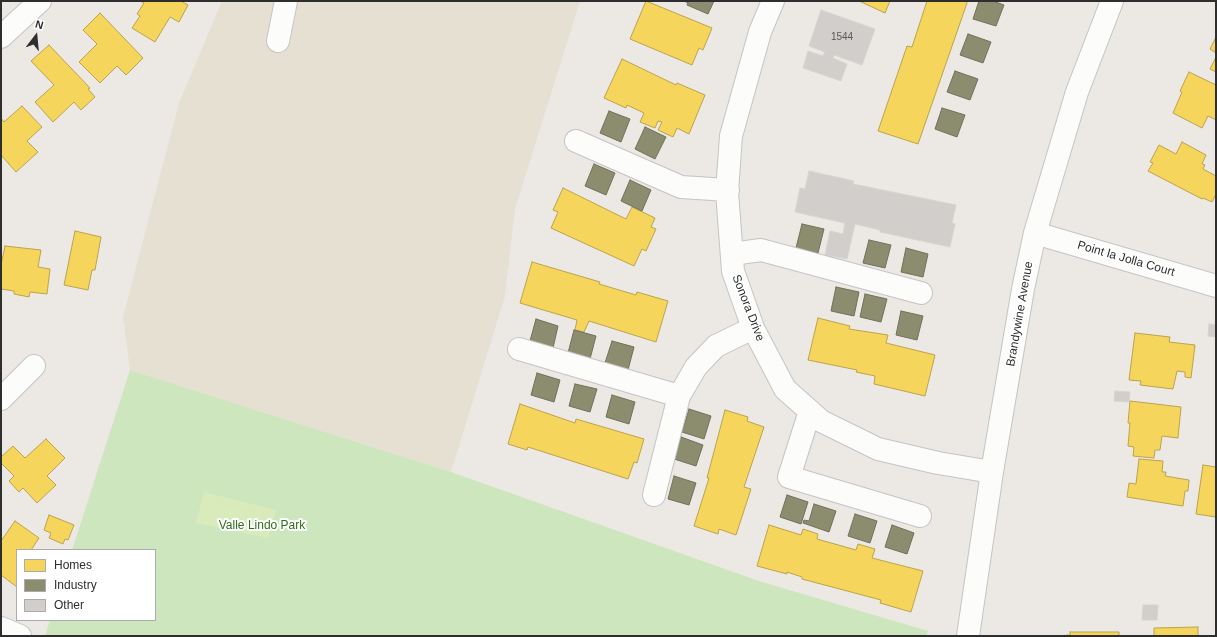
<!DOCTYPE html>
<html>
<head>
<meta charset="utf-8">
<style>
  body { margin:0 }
  #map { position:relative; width:1217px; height:637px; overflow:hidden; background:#ece8e4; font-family:Helvetica,sans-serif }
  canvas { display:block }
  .frame { position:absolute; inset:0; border:2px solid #2e2e2e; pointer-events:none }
  .legend { position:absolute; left:16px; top:549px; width:140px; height:72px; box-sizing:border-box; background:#fff; border:1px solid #ababab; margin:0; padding:5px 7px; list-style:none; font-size:12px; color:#2e2e2e }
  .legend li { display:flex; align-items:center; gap:8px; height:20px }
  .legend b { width:20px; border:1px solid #ababab }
  .north { position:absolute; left:16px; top:16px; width:40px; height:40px; -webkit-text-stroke:3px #fff; paint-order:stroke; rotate:16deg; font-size:11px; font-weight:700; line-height:16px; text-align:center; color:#2e2e2e }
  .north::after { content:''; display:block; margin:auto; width:14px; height:18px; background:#2e2e2e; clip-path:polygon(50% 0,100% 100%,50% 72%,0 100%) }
</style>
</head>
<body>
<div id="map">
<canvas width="1217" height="637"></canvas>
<div class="frame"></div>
<ul class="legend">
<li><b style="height:11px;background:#f6d55c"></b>Homes</li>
<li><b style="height:11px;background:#8c8c6e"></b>Industry</li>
<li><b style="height:11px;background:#d1cecb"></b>Other</li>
</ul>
<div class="north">N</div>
</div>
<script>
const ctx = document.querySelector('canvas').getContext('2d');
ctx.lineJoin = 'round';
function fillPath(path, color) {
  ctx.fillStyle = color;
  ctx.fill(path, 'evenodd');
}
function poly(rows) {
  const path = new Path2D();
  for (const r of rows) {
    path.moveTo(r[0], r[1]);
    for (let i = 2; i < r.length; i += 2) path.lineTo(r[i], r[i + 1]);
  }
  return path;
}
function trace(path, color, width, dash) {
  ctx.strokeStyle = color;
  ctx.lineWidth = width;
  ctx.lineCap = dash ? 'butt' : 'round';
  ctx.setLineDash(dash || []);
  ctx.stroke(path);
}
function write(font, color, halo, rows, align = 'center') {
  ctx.font = font + ' Helvetica,sans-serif';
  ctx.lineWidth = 4;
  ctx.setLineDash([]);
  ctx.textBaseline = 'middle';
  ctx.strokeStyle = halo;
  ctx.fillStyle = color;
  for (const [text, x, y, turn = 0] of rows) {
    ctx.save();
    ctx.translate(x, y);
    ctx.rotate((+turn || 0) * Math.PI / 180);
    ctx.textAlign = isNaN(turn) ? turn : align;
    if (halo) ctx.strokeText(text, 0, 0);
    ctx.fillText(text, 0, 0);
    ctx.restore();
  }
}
const education = poly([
  [222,1,580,1,515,209,505,296,451,472,130,370,123,317,179,103]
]);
const green = poly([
  [130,370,451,472,759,581,928,631,926,636,45,636,50,620,155,620,155,550,72,550]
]);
const pitch = poly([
  [204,492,276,510,268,538,196,523]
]);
const homes = poly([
  [140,1,181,1,188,5,179,22,170,17,155,42,132,28,140,16,137,14,144,3,140,1],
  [646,1,712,28,703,50,699,48,692,65,630,39,646,1],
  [859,1,890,1,885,13,859,1],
  [927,1,967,1,967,3,918,144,878,131,907,46,912,47,927,1],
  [100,13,143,58,126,75,117,66,100,83,79,62,97,44,83,30,100,13],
  [1216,37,1216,53,1210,49,1216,37],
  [49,45,90,88,88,89,95,97,81,110,74,102,53,122,35,102,54,85,31,61,49,45],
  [1216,57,1216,72,1210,69,1216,57],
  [622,59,676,85,677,83,705,95,689,134,677,128,673,137,658,130,662,122,658,121,655,128,640,122,644,113,627,105,626,108,604,98,622,59],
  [1189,72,1216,85,1216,120,1208,116,1202,128,1173,113,1182,92,1180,91,1189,72],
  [22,106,42,127,27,141,38,152,16,172,1,155,1,118,4,122,22,106],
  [1182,142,1206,155,1202,164,1205,165,1203,169,1216,176,1216,194,1212,202,1203,198,1202,199,1148,171,1153,163,1150,162,1159,145,1176,154,1182,142],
  [563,188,626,219,632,207,655,218,651,227,656,229,646,251,642,249,634,266,551,228,558,212,553,210,563,188],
  [75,231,101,237,95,270,92,270,88,290,64,285,75,231],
  [5,246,41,250,38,267,50,269,47,294,30,292,29,297,14,294,14,291,1,289,1,265,5,246],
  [532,262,600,282,599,284,636,295,637,292,668,301,656,342,589,321,584,332,575,330,577,320,520,303,532,262],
  [818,318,850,326,849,329,888,335,886,343,935,355,925,396,874,384,875,376,856,372,857,370,808,360,818,318],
  [1135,333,1170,337,1169,342,1195,345,1191,378,1185,377,1185,372,1177,371,1173,389,1140,385,1141,381,1129,380,1135,333],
  [1130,401,1181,407,1178,438,1162,436,1160,450,1155,450,1154,458,1133,456,1134,447,1128,446,1130,423,1128,423,1130,401],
  [520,404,575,423,576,419,644,439,637,463,634,462,628,479,528,447,527,450,508,444,520,404],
  [725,410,748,417,747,421,764,427,744,487,751,489,736,535,719,529,718,534,694,526,709,478,707,478,725,410],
  [46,439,65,458,47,476,56,485,37,503,23,488,19,492,9,481,14,476,1,463,1,457,13,446,25,458,46,439],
  [1139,459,1163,461,1162,472,1166,472,1165,476,1189,480,1188,491,1185,491,1183,506,1127,497,1129,483,1136,484,1139,459],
  [1203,465,1216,467,1216,517,1196,514,1203,465],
  [49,515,74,525,68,540,65,539,63,544,49,538,51,533,44,530,49,515],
  [15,521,39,538,31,550,17,550,17,587,1,575,1,541,15,521],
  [769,525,801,535,803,529,818,534,817,539,856,550,858,544,875,549,872,558,923,571,911,612,880,603,881,600,802,579,802,577,787,572,787,574,757,566,769,525],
  [1198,627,1198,636,1154,636,1154,628,1198,627],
  [1070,632,1119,632,1119,636,1057,636,1070,635,1070,632]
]);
const industry = poly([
  [684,1,714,1,708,14,687,5,688,3,684,1],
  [979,1,993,1,1004,5,996,26,973,19,979,1],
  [968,34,991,42,983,63,960,55,968,34],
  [955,71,978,79,970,100,947,92,955,71],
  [942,108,965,115,957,137,935,129,942,108],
  [609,111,630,119,621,142,600,133,609,111],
  [645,127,666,137,655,159,635,149,645,127],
  [594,164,615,173,606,195,585,186,594,164],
  [630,180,651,190,642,211,621,201,630,180],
  [802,224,824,229,818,253,796,248,802,224],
  [869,240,891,245,885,268,863,263,869,240],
  [906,248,928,254,923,277,901,272,906,248],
  [836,287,859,292,854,316,831,311,836,287],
  [865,294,887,299,881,322,860,317,865,294],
  [901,311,923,316,917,340,896,335,901,311],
  [536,319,558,326,553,348,530,341,536,319],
  [574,330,596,336,590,359,568,353,574,330],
  [612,341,634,347,628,370,605,363,612,341],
  [537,373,560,380,554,402,531,395,537,373],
  [575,384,597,389,590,412,569,406,575,384],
  [612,395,635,402,629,424,606,417,612,395],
  [689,409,711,416,704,439,682,432,689,409],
  [681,437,703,445,696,466,674,459,681,437],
  [674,476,696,483,689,505,668,499,674,476],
  [787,495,808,502,801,524,780,517,787,495],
  [814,504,836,511,829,532,803,523,804,520,809,521,814,504],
  [855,514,877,521,870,543,848,536,855,514],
  [892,525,914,533,907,554,885,547,892,525]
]);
const building = poly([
  [821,10,875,29,862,65,834,55,833,58,847,64,841,81,803,68,808,51,823,56,825,52,809,46,821,10],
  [809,171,854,181,853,184,956,205,952,223,955,224,950,247,880,232,880,230,855,224,847,259,825,255,830,231,843,234,845,223,795,212,800,188,805,189,809,171],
  [1209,324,1216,325,1216,337,1208,336,1209,324],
  [1115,391,1130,392,1129,402,1114,401,1115,391],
  [1143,605,1158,605,1157,620,1142,620,1143,605]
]);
const minor = poly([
  [773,1,760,32,731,136,727,192,733,271,753,328,785,389,821,421,878,449,938,463,992,472],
  [1,37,40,1],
  [278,41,286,1],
  [576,141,681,187,728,190],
  [1035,233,1216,286],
  [732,254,761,250,921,293],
  [519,349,679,396],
  [1,399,34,366],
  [810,411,789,477,920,516],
  [654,495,679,396,696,367,716,346,753,328],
  [1,628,20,636],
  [968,636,992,472,1023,289,1035,233,1077,92,1112,1]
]);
const numberNames = [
  ["1544",842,37]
];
const streetNames = [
  ["Point la Jolla Court",1126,259,16],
  ["Sonora Drive",748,308,69],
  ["Brandywine Avenue",1020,314,-80]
];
const parkNames = [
  ["Valle Lindo Park",262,526]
];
fillPath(education, '#e6e0d3');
fillPath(green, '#cee6be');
fillPath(pitch, '#d9eabb');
fillPath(homes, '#f6d55c');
trace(homes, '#baa34e', 1);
fillPath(industry, '#8c8c6e');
trace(industry, '#70705b', 1);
fillPath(building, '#d1cecb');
trace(building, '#d7d4d0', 1);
trace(minor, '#c5c4c5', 24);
trace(minor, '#fcfcfb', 22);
write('10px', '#585857', null, numberNames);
write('12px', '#2e2e2e', '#fff', streetNames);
write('12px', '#2c6e1b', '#fff', parkNames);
</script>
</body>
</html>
